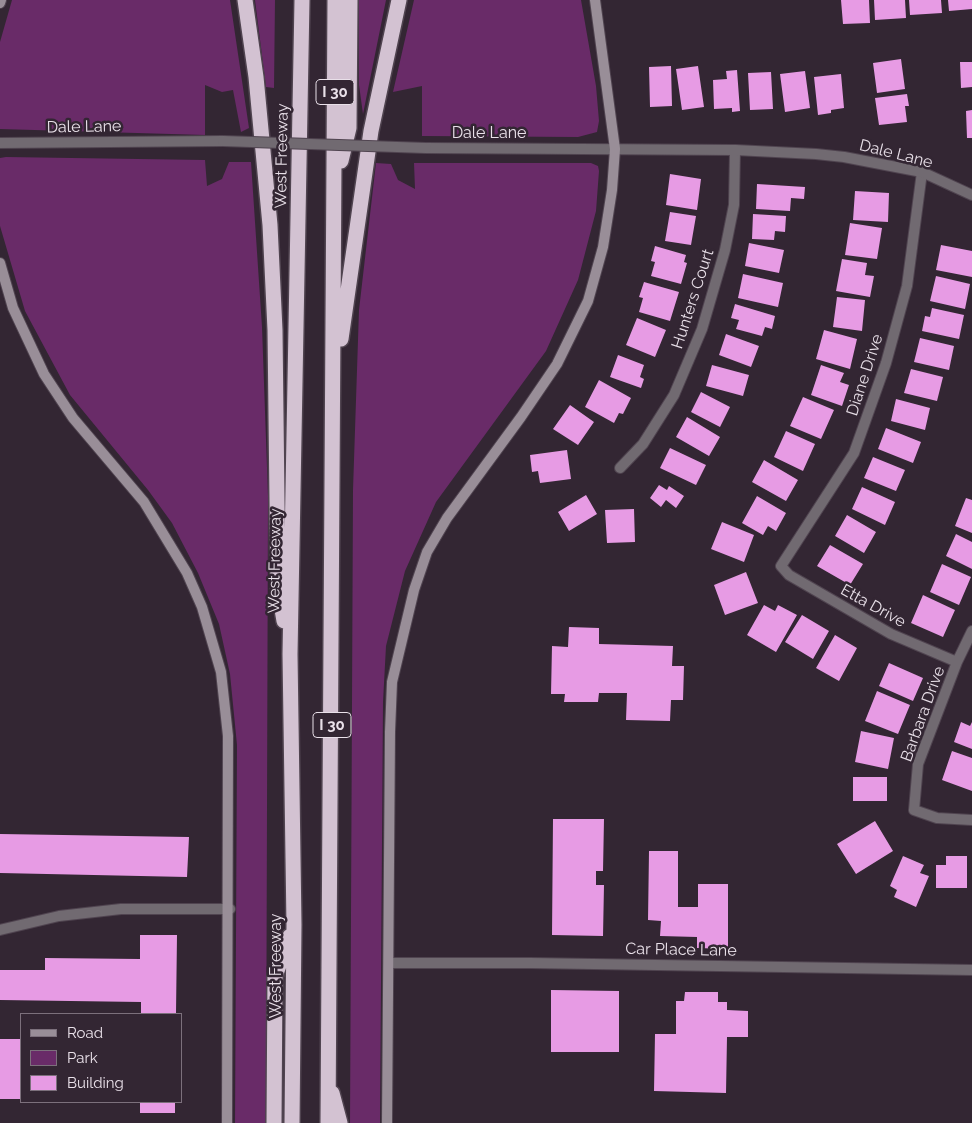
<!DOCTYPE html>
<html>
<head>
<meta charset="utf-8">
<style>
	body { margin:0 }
	#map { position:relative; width:972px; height:1123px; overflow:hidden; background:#332633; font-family:Raleway,sans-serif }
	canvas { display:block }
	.legend { position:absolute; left:20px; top:1013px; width:162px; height:90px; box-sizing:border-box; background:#332633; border:1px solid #7c707c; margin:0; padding:6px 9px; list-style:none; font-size:15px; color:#e9e0e9 }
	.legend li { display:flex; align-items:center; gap:10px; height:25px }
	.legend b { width:25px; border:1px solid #7c707c }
</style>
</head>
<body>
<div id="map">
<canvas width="972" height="1123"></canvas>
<ul class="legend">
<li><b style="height:6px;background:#998e98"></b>Road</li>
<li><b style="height:14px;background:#692b68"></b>Park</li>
<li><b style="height:14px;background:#e79be4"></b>Building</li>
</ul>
</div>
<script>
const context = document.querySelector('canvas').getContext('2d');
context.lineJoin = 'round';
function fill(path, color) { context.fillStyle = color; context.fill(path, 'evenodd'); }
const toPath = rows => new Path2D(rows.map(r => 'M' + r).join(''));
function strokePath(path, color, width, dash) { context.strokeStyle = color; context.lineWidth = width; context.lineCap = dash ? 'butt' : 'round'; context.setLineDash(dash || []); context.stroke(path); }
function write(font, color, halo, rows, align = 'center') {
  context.font = font + ' Raleway,sans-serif'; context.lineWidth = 5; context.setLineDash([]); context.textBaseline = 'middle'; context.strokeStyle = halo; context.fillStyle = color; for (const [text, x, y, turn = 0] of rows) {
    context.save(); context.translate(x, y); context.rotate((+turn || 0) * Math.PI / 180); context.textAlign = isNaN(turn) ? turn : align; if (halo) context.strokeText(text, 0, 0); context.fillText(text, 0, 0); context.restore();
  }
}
fill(toPath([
	[12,0,230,0,249,128,241,132,233,90,222,92,205,85,205,135,0,129,0,42],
	[255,0,275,0,274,88,266,87],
	[359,0,386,0,363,114,359,85],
	[414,0,581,0,596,86,599,121,597,132,578,137,422,136,422,86,393,92],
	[6,157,205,160,207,186,222,179,229,162,251,162,262,327,268,496,266,1123,235,1123,237,745,230,674,219,624,198,573,172,523,148,490,70,395,25,311,0,226,0,158],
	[376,163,391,164,398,180,415,189,414,163,591,163,598,166,599,171,596,211,578,280,546,351,436,502,405,571,386,646,383,702,380,1123,350,1123,353,490,359,310]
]), '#692b68');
fill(toPath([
	[841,0,869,0,870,23,843,24],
	[874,0,905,0,906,18,875,20],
	[909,0,941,0,942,13,910,15],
	[948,0,972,0,972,9,949,11],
	[901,59,905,89,877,93,873,63],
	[960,62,972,62,972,87,961,88],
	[671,66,672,106,650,107,649,67],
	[698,66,704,107,682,110,676,69],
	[737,70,740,111,732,112,732,108,714,109,713,80,727,79,726,71],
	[805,71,810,108,785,112,780,74],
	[771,72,773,109,750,110,748,73],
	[841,74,844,108,831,110,831,113,818,115,814,77],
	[907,94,909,106,905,106,907,122,879,125,875,98],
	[972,110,972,138,967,138,966,111],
	[670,174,701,179,697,210,666,205],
	[757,184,805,187,804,199,791,198,790,211,756,209],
	[855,191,889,193,888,222,853,220],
	[670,212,696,216,691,245,665,241],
	[753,214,786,216,785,232,775,231,774,240,752,239],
	[850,223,882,228,877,259,845,255],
	[749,243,784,250,779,273,745,266],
	[941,245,972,251,972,277,936,270],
	[655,246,686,255,684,262,687,263,681,284,651,276,655,262,651,261],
	[842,259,867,263,865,275,874,276,870,297,836,291],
	[743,274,783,283,778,307,738,298],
	[936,276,970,284,965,309,930,301],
	[644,282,679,292,670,321,639,312,643,298,639,297],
	[837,297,865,300,862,331,833,327],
	[735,304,775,316,772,329,765,327,762,336,736,329,739,320,731,318],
	[932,308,964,315,959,339,922,331,925,316,930,317],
	[637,318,666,330,655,357,626,345],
	[824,330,857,339,850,369,816,359],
	[726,334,759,346,751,367,719,355],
	[920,338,954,346,949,370,914,362],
	[618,355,644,365,640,377,644,379,641,388,610,377],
	[712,365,749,375,743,396,706,386],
	[821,365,844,373,840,382,849,385,842,406,811,395],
	[911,369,943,377,937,401,904,393],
	[599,380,631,398,623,414,619,413,614,423,585,407],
	[701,392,730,407,720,427,691,412],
	[803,397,834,410,821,439,790,426],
	[896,399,930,408,925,430,891,421],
	[570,405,594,422,578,445,553,429],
	[687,417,720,437,709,456,676,437],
	[886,428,921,442,913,463,878,449],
	[786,431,815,444,803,471,774,457],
	[670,448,706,465,696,485,660,468],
	[567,450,571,479,540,483,538,471,532,472,530,455],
	[873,457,905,470,896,491,864,478],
	[764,460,798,480,786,501,752,482],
	[659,485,667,490,669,486,684,496,676,508,666,500,661,507,650,498],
	[862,487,895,502,885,525,852,509],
	[586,495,597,514,569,531,558,512],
	[757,496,786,513,776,531,768,526,763,535,742,523],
	[966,498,972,500,972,533,955,526],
	[634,509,635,542,607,543,605,510],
	[847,515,876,532,864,553,835,536],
	[722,522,754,535,744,562,711,549],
	[956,534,972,542,972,569,946,556],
	[830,545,863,564,850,585,817,566],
	[942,564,971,577,959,605,930,592],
	[746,572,758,603,725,615,714,585],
	[923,595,955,610,943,637,911,623],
	[764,605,775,611,778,605,797,615,776,652,747,635],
	[802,615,829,631,813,659,785,642],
	[569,627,599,628,599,644,673,646,672,666,684,666,683,700,671,700,670,721,626,720,627,693,599,693,598,702,564,702,565,694,551,694,552,646,568,647],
	[835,635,857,648,839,681,816,668],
	[889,663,923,678,913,701,879,686],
	[877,691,910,705,898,734,865,721],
	[961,722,970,726,972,722,972,749,954,742],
	[861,731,894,738,888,769,855,762],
	[952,751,972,758,972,791,942,780],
	[853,777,887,777,887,801,853,801],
	[553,819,604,819,603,871,596,871,596,885,604,885,603,936,552,935],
	[875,821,893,851,856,874,837,844],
	[0,834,189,837,187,877,0,873],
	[649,851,678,851,678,907,698,907,698,884,728,884,728,949,697,948,697,937,660,936,661,921,648,920],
	[903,856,924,865,920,873,929,876,916,907,894,897,897,890,890,886],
	[946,856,967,856,967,888,936,888,936,865,946,865],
	[140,935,177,935,176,1013,141,1013,141,1002,0,1000,0,970,45,970,45,958,140,959],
	[551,990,619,991,619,1052,551,1052],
	[685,992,718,992,718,1002,727,1002,727,1010,748,1011,748,1037,727,1037,726,1093,654,1091,655,1034,676,1034,676,1001,684,1001],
	[0,1039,21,1039,21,1099,0,1099],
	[140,1102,175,1102,175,1113,140,1113]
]), '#e79be4');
const minor = toPath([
	[922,172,907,286,886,363,854,453,781,566,789,575,891,634,957,662],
	[620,468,643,444,674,395,702,329,725,250,734,205,735,150],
	[972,631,957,662,918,764,914,810,937,818,972,820],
	[389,963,530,963,972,970]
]);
const tertiary = toPath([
	[0,143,223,141],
	[426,148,735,150,816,154,844,157,922,172,972,195],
	[0,930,59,916,121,909,230,909]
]);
const secondary = toPath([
	[0,3,1,0],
	[0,263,13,308,44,374,73,418,144,502,187,573,202,607,221,672,228,736,227,1123],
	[387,1123,390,732,392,682,414,590,427,552,447,518,521,417,557,364,588,301,603,247,612,190,615,149,595,0]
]);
const motorway = toPath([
	[245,0,256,77,270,225,275,330,278,586,284,621],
	[341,161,349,128,350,0],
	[341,339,371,131,399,0],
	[332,1093,340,1123],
	[274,1123,275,976,290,936],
	[292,1123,294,925,290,654,302,0],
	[328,1123,335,0]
]);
strokePath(minor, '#504450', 12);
strokePath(tertiary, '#504450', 12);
strokePath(secondary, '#504450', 12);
strokePath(motorway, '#504450', 18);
strokePath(minor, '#716a71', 10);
strokePath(tertiary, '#716a71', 10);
strokePath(secondary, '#998e98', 10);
strokePath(motorway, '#d3c2d2', 15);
const tertiaryBridge = toPath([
	[223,141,426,148]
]);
strokePath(tertiaryBridge, '#504450', 12, []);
strokePath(tertiaryBridge, '#716a71', 10);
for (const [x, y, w] of [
	[335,92,38],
	[332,725,38]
]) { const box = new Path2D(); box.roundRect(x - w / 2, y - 12.5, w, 25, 4); context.fillStyle = '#332633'; context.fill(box); strokePath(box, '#e9e0e9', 1); }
write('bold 15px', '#e9e0e9', null, [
	["I 30",335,92],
	["I 30",332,725]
]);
write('16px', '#e9e0e9', '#332633', [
	["Dale Lane",84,127,-1],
	["Dale Lane",489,133],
	["Dale Lane",896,154,14],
	["West Freeway",282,156,-89],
	["Hunters Court",693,299,-72],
	["Diane Drive",865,375,-72],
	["West Freeway",275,561,-89],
	["Etta Drive",873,606,29],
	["Barbara Drive",923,714,-70],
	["Car Place Lane",681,950,1],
	["West Freeway",276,966,-90]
]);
</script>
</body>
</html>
